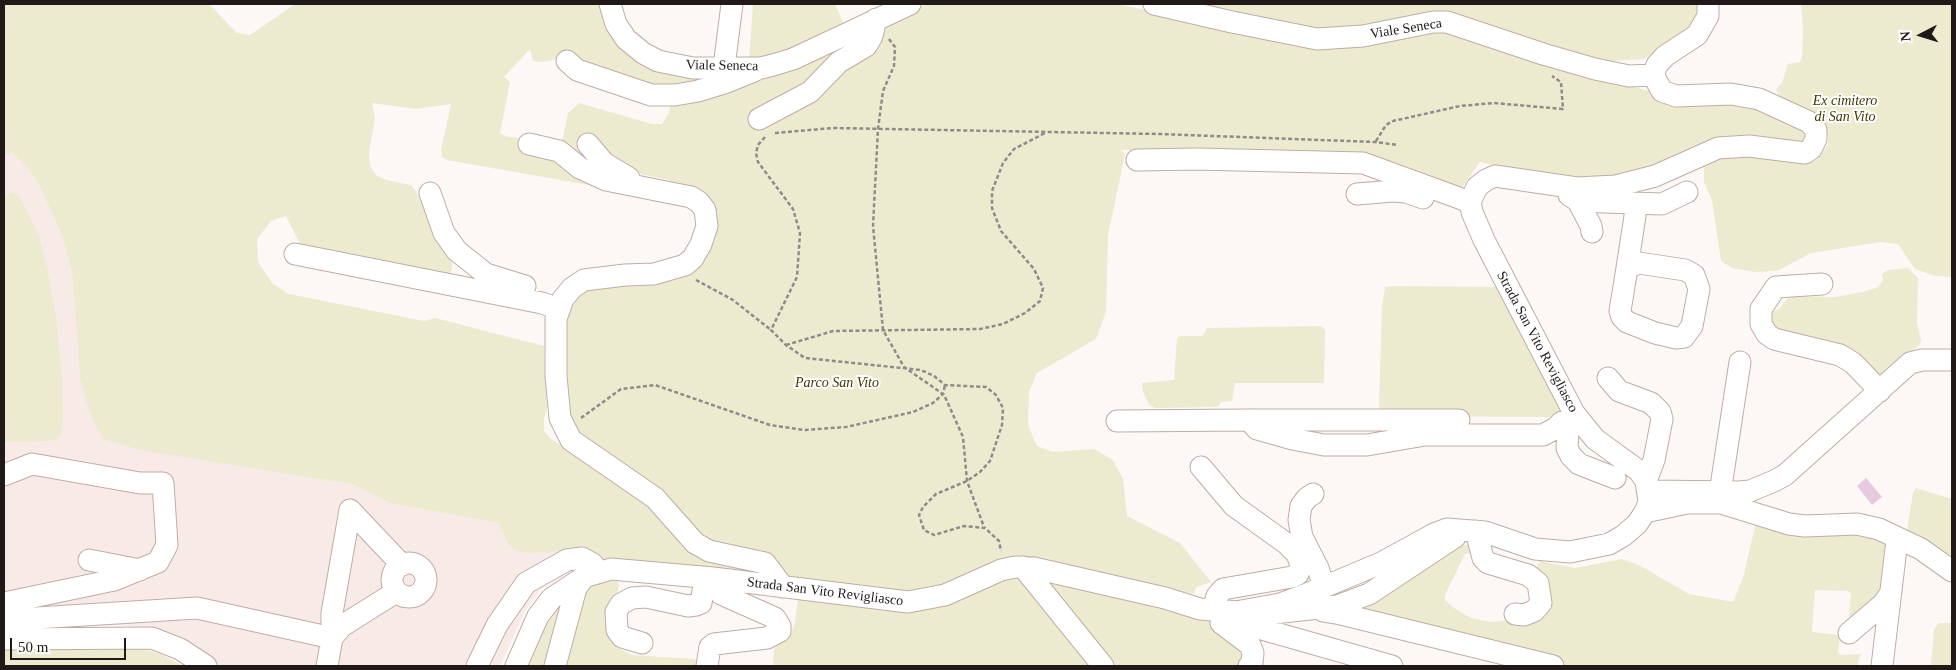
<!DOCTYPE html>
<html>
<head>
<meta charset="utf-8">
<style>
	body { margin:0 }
	#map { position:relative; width:1956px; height:670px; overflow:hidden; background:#fcf8f6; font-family:"Times New Roman",serif }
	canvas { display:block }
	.frame { position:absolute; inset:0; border:5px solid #211917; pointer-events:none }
	.north { position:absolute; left:1896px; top:10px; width:50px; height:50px; -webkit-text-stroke:4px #fff; paint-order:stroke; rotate:265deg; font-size:14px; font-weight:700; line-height:20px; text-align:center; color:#211917 }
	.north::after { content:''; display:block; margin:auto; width:18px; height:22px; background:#211917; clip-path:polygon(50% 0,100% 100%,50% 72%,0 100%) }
	.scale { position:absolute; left:10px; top:638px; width:116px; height:22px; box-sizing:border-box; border:2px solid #211917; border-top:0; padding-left:6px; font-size:15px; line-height:18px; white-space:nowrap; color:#211917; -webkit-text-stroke:4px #fff; paint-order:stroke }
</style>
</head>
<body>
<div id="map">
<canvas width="1956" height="670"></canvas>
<div class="frame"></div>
<div class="north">N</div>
<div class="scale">50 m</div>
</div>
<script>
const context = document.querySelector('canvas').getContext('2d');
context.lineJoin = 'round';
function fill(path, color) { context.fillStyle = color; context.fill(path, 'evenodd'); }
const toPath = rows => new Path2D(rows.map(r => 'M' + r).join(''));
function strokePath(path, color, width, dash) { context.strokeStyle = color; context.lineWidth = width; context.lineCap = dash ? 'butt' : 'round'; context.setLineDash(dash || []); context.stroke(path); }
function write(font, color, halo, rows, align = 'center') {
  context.font = font + ' "Times New Roman",serif'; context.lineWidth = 4; context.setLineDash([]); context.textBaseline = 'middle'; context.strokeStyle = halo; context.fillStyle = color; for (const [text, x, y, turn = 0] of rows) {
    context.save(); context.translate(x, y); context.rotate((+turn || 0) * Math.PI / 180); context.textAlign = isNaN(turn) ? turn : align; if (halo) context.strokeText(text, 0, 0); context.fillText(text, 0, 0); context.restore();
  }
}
fill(toPath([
	[12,153,27,167,40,187,62,236,72,274,80,379,271,470,352,484,389,503,498,523,508,544,532,553,567,551,561,571,540,590,526,609,500,666,219,666,211,659,160,630,120,625,4,627,4,156]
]), '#f8ebe7');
fill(toPath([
	[4,4,209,4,237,33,250,35,295,4,616,4,618,38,733,74,929,4,1117,4,1315,46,1436,30,1451,32,1533,59,1692,103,1738,102,1807,130,1807,138,1801,144,1740,136,1725,137,1711,141,1653,169,1584,181,1500,167,1480,162,1458,193,1359,155,1121,150,1125,155,1108,235,1106,312,1096,339,1037,373,1029,392,1028,425,1037,446,1053,452,1094,449,1113,460,1123,479,1127,516,1180,543,1211,582,1196,587,1194,594,1053,565,913,592,791,579,783,570,704,538,580,436,568,419,564,370,566,316,570,303,589,288,674,280,684,275,717,228,715,204,703,195,675,185,669,180,630,172,594,186,447,160,442,157,441,150,451,104,416,109,372,103,375,119,369,152,370,166,376,175,386,180,411,185,415,190,452,259,452,269,448,275,310,251,300,244,286,216,271,221,257,239,258,262,272,283,289,294,424,321,435,318,544,346,547,408,544,418,544,431,550,438,638,494,688,545,760,567,765,577,601,559,580,551,532,553,517,551,508,544,498,523,389,503,352,484,139,450,103,439,90,414,80,379,72,274,62,236,40,187,27,167,12,153,4,156],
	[530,49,533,61,542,62,557,59,669,101,670,111,662,124,652,124,579,103,568,113,562,141,508,137,500,133,510,82,504,77],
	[753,4,835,4,844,24,788,54,749,60],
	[1187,4,1701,4,1693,27,1644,59,1613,61,1581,56,1523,37,1365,27,1317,31],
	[1801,4,1952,4,1952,277,1935,276,1915,269,1898,244,1881,242,1811,253,1777,271,1755,272,1732,268,1721,261,1712,200,1704,182,1704,161,1718,156,1765,157,1807,164,1817,160,1828,145,1828,136,1812,115,1779,96,1776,89,1782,83,1788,64,1800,62,1802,57,1803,28],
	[11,192,20,197,39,236,48,271,57,323,62,377,63,423,61,434,56,439,48,441,4,442,4,196],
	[1908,268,1918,278,1917,324,1921,340,1920,344,1887,376,1881,379,1776,334,1767,314,1779,309,1789,297,1792,296,1835,297,1863,292,1878,287,1883,280,1882,274,1888,270],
	[1392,286,1501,287,1562,411,1551,417,1399,416,1385,414,1379,407,1382,307,1385,287],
	[1321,326,1325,330,1324,383,1235,383,1232,401,1221,402,1218,407,1156,408,1150,406,1143,392,1142,383,1174,380,1177,338,1181,336,1203,336,1207,328],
	[1916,488,1952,499,1952,561,1906,536,1913,493],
	[1756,522,1841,529,1886,541,1881,592,1852,619,1849,617,1851,594,1848,591,1815,590,1812,632,1838,635,1840,638,1838,652,1841,655,1861,654,1857,666,1548,666,1363,610,1392,592,1442,549,1470,544,1474,552,1465,554,1445,595,1445,600,1454,608,1471,618,1491,622,1538,617,1535,569,1540,561,1575,568,1622,559,1639,565,1689,594,1733,602,1743,578],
	[614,576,619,585,610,631,620,649,632,655,693,659,698,661,698,666,561,666,578,602,589,584],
	[1026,577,1037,578,1211,619,1241,646,1243,662,1238,666,773,666,774,650,779,642,789,636,795,624,798,598,883,610,908,611,1010,578],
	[555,604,564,606,549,666,528,666],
	[1939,623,1952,623,1952,666,1931,666,1934,629],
	[137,647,160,654,183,666,4,666,4,650]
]), '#ecebcf');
fill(toPath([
	[1866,478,1882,497,1872,505,1857,486]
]), '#e7cae0');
const minor = toPath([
	[610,4,616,24,626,39,643,53,658,61,693,68,761,68,773,65,793,59,910,4],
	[1154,4,1232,22,1317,39,1363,36,1433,22,1447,22,1543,54,1595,69,1629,76,1653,75],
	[567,61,577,70,651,95,675,95,698,91,724,83,754,71],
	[724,67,732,4],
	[759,119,810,92,839,62,866,46,872,36,876,19],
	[529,144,559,151,580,168,606,180,691,197,699,202,705,210,707,226,701,244,693,258,685,265,654,274,625,275,584,280,572,288,563,299,556,319,556,376,560,418,571,440,655,498,695,543,709,551,765,563,783,587],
	[588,144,604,163,629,178],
	[1137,160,1197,159,1363,163,1470,202],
	[430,193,444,233,457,251,486,274,525,286],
	[1357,194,1393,191,1406,192,1423,198],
	[1569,195,1578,201,1632,203,1635,212,1635,216,1627,268,1620,311,1622,317,1627,322,1655,333,1676,338,1684,337,1692,326,1699,289,1694,275,1685,270,1639,263,1627,268],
	[1578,201,1591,226,1592,232],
	[1632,203,1662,204,1687,192],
	[295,254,542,303,559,309],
	[1822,284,1776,287,1761,309,1761,324,1767,334,1774,339,1840,355,1853,363,1880,391],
	[1608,378,1619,391,1651,403,1660,412,1662,419,1654,460,1646,481],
	[1250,420,1459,420],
	[1117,421,1249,420,1257,429,1292,439,1324,445,1367,445,1425,435,1543,435,1556,428,1562,422,1568,432,1567,448,1571,456,1579,464,1615,478],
	[1201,467,1234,506,1287,544,1297,554,1301,565,1298,574,1292,577,1223,589,1217,596,1213,610],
	[4,475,32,464,140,483,163,483,167,545,158,562,114,580,4,603],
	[1649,491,1740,492,1750,491,1774,481,1785,475,1910,363,1922,360,1952,360],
	[1720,493,1740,362],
	[1313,494,1307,498,1301,506,1299,520,1302,537,1318,568,1324,587],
	[350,510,402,565],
	[1645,512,1687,503,1721,503,1789,524,1805,526,1857,524,1879,529,1921,549,1952,571],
	[1476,531,1483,558,1488,563,1528,575,1538,583,1541,603,1534,611,1524,615,1515,614],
	[89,560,140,570],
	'392 580a17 17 0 1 1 34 0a17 17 0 1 1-34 0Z',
	[1023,567,1103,666],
	[1241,611,1280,604,1307,594,1381,563,1434,534,1447,529,1485,532,1535,549,1570,552,1609,544,1623,536,1637,524,1645,512,1649,502,1646,481,1639,471,1595,439,1574,413,1484,240,1472,212,1470,202,1477,187,1486,180,1495,176,1577,188,1616,186,1655,176,1718,148,1749,146,1805,153,1811,149,1816,139,1816,130,1809,122,1759,99,1731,94,1676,96,1662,91,1653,75,1657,65,1665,56,1697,35,1708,16,1708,4],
	[1323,611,1341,614,1553,666],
	[4,620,197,608,332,638,332,613,350,510],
	[1230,620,1392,666],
	[1221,623,1250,645,1253,653,1252,663,1249,666],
	[1849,633,1883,604,1890,594],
	[4,639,152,638,180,649,206,666],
	[642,643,622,637,617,630,616,612,621,604,632,598,646,597,688,606,696,605,701,603,703,591,713,578,721,594,775,618,780,626,780,631,767,638,714,644,710,647,707,666],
	[327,666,332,638,342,626,396,592],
	[477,666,497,625,526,583,567,560,582,558,593,564,597,572],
	[516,666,538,616,552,598,584,577,611,569,713,578,908,602,945,595,1001,570,1015,567,1034,568,1165,598,1200,609,1265,614,1337,606,1369,594,1455,537],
	[555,666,576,588,584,577],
	[1882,666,1897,540]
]);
strokePath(minor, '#c1aca5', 23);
strokePath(toPath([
	[889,39,895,47,894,66,883,91,878,129,873,226,883,330,904,367,943,394,946,399,963,437,967,481,984,527],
	[775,133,833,128,1159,134,1375,142,1398,145],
	[765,137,758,145,756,153,758,162,793,209,800,233,797,277,771,330,786,345,805,358,921,370,934,376,945,385,986,387,996,395,1003,408,1002,425,990,461,980,472,967,481,936,494,923,507,919,515,924,530,934,535,964,526,985,528,999,541,1001,551],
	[1376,141,1386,125,1393,121,1460,106,1494,103,1563,109,1561,82,1552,76],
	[696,280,733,300,771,330],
	[786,345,833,331,980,329,1003,324,1025,313,1040,301,1043,288,1034,269,1001,231,992,208,992,191,1003,163,1014,149,1045,133],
	[581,418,621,389,655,385,770,425,804,430,846,427,913,412,933,403,943,394,945,385]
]), '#908a88', 2.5, [4, 2.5]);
strokePath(minor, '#fff', 21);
write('14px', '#211917', '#fff', [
	["Viale Seneca",1406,29,-9],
	["Viale Seneca",722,66,1],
	["Strada San Vito Revigliasco",1537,342,62],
	["Strada San Vito Revigliasco",825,592,7]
]);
write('italic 14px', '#3e3900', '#fff', [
	["Ex cimitero",1845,101],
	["di San Vito",1845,117],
	["Parco San Vito",837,383]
]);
</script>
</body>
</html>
